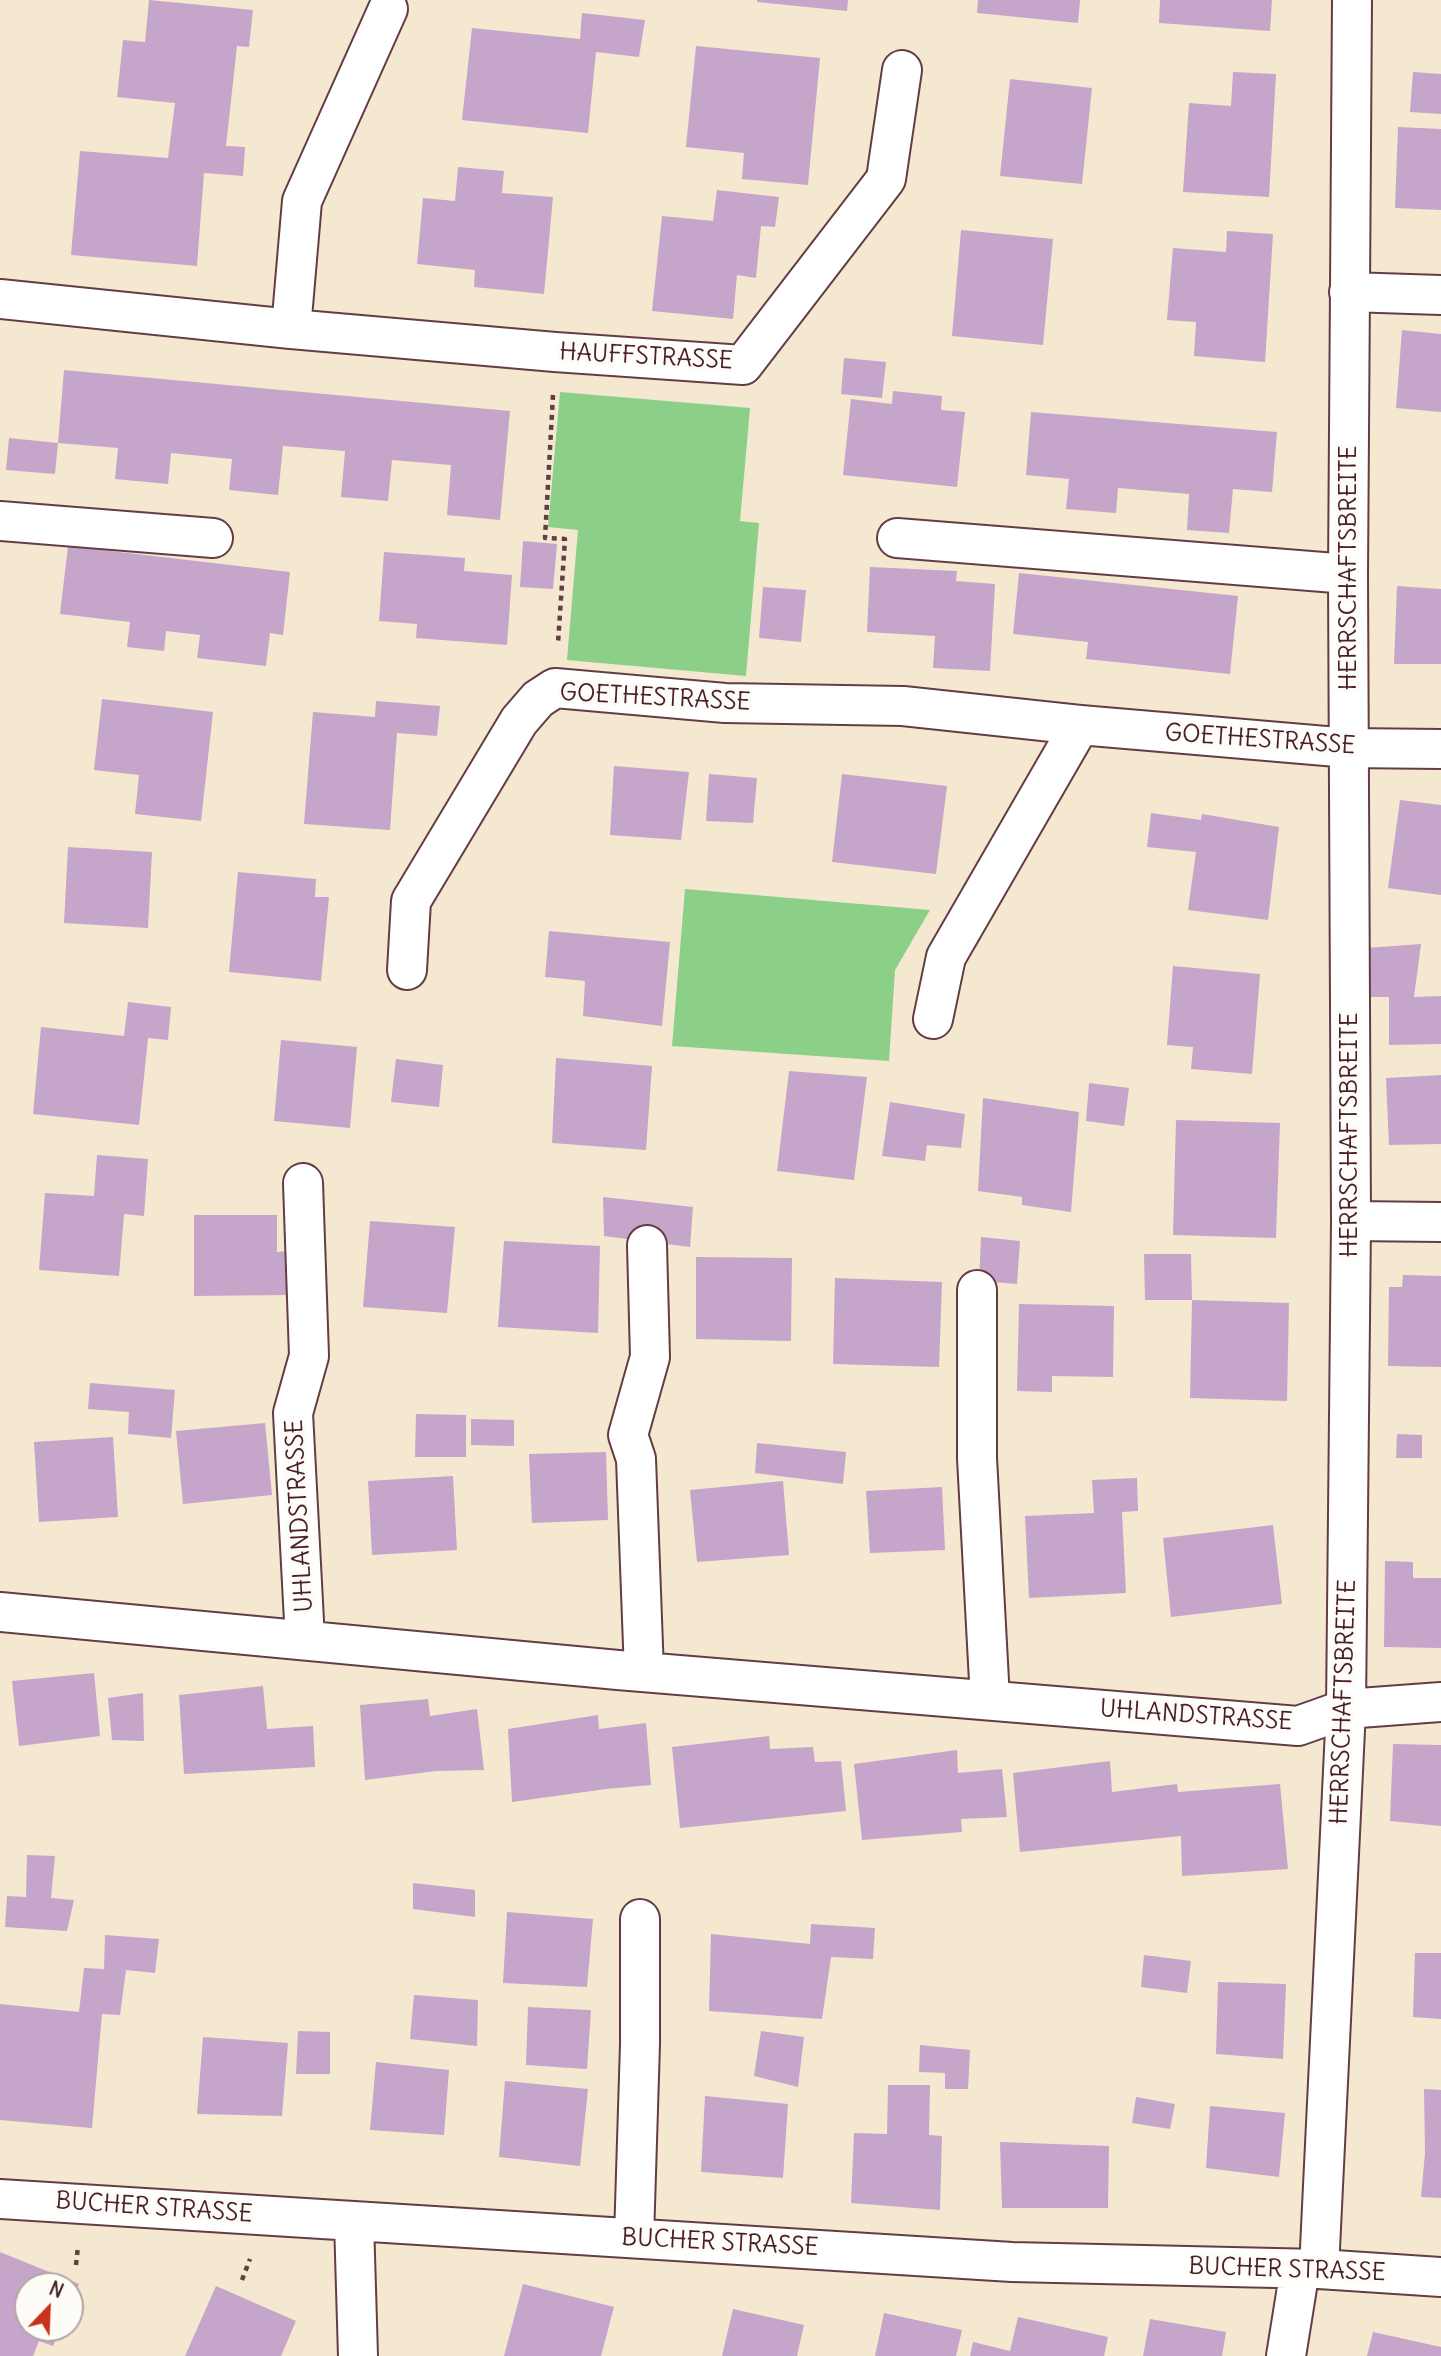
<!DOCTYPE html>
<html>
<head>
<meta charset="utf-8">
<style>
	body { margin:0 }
	#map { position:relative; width:1441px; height:2356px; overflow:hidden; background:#f4e8d1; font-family:Delius,sans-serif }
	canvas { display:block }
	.north { position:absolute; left:14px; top:2272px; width:70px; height:70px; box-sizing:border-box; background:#fdfcf7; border:2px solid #b5a4a5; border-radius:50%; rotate:23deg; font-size:19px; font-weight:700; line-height:28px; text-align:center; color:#4a1f2b }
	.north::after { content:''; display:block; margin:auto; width:24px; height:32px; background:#c8321e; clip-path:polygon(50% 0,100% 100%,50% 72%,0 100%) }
</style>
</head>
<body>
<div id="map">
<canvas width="1441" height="2356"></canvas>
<div class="north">N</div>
</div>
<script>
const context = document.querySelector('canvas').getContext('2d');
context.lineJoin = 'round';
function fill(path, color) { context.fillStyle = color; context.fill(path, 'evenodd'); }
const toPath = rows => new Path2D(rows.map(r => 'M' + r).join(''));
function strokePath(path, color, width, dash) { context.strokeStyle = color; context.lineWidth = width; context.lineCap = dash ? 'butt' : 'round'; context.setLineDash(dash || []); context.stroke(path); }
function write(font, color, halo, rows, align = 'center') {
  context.font = font + ' Delius,sans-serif'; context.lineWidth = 7; context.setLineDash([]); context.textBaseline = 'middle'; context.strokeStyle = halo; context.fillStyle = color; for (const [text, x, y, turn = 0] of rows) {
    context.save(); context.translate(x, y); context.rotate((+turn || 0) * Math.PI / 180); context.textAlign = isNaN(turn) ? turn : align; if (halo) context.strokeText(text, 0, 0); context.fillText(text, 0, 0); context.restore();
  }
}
fill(toPath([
	[560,392,750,408,740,521,759,523,746,676,567,660,578,530,548,527],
	[685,889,930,910,895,970,889,1061,672,1046]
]), '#8bcf88');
fill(toPath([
	[149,0,253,10,249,47,237,46,226,146,245,147,243,176,204,173,197,266,71,255,80,151,168,158,175,103,117,97,123,40,145,42],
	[757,0,848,0,847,11,757,2],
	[978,0,1080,0,1078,23,977,13],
	[1160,0,1272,0,1270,31,1159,23],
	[582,13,645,20,639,57,596,52,588,133,462,120,472,28,580,39],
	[696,46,820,58,808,185,742,179,744,153,686,147],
	[1233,72,1276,74,1269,197,1183,192,1189,103,1231,106],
	[1413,72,1441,74,1441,114,1410,112],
	[1010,79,1092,88,1082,184,1000,176],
	[1398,127,1441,129,1441,210,1395,208],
	[458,167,504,171,502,193,553,197,544,294,474,287,475,270,417,264,423,198,455,201],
	[717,190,779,197,775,227,761,226,756,278,737,275,733,319,652,311,662,216,713,221],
	[961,230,1053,239,1043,345,952,336],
	[1227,231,1273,234,1265,362,1194,356,1196,322,1167,320,1173,248,1226,252],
	[1402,330,1441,334,1441,412,1396,408],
	[844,358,886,362,882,398,841,394],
	[64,370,510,411,500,520,447,515,451,465,392,460,388,501,341,497,345,451,283,446,278,495,229,490,232,459,171,453,168,484,115,479,118,448,58,443],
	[893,391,942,396,941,410,965,412,957,487,843,475,851,399,892,404],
	[1031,412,1277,432,1272,492,1233,489,1229,533,1187,530,1189,494,1118,488,1116,513,1066,509,1069,479,1026,475],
	[9,438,58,443,55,474,6,470],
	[523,541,557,544,553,589,520,587],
	[68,546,290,572,283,635,270,633,266,666,197,658,200,635,166,631,164,651,127,647,130,622,60,614],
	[384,552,465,558,464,571,512,575,507,645,416,638,417,624,379,621],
	[870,567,957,571,956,581,995,584,990,671,933,668,935,636,867,632],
	[1019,573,1238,596,1230,674,1086,659,1088,642,1013,634],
	[1397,586,1441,589,1441,664,1394,664],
	[763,587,806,590,801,642,759,638],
	[102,699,213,712,201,821,135,814,139,775,94,770],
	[376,701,440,706,437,736,397,733,390,830,304,824,313,712,375,717],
	[614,766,689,772,681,840,610,835],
	[709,774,757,778,753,823,706,821],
	[842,774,947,786,936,874,832,862],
	[1400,800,1441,805,1441,895,1388,888],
	[1151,813,1201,820,1202,814,1279,827,1268,920,1188,910,1196,852,1147,847],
	[68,847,152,852,148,928,64,923],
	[238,872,316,879,315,897,329,897,321,981,229,972],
	[549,931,670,942,662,1026,583,1016,585,981,545,977],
	[1421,944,1414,997,1441,996,1441,1044,1389,1045,1389,997,1364,997,1366,948],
	[1173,966,1260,974,1252,1074,1191,1069,1193,1047,1167,1045],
	[128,1002,171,1007,168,1040,148,1038,139,1125,33,1114,41,1027,124,1036],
	[281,1040,357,1047,350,1128,274,1121],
	[556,1058,652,1066,646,1150,552,1143],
	[396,1059,443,1065,439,1107,391,1102],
	[789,1071,867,1077,854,1180,777,1171],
	[1441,1075,1441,1144,1389,1145,1386,1078],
	[1089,1083,1129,1088,1124,1126,1086,1121],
	[983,1098,1079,1112,1071,1212,1022,1205,1022,1197,978,1191],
	[890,1102,965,1114,961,1148,927,1145,925,1161,882,1156],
	[1176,1120,1280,1123,1276,1238,1173,1235],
	[97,1155,148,1159,144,1216,124,1214,119,1276,39,1270,45,1193,94,1196],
	[603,1197,693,1207,690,1247,604,1236],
	[194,1215,277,1215,277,1252,286,1251,287,1295,194,1296],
	[370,1221,455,1227,447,1313,363,1307],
	[981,1237,1020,1241,1017,1284,979,1281],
	[504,1241,600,1246,598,1333,498,1327],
	[1144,1254,1191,1254,1192,1300,1145,1300],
	[696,1257,792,1258,791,1341,696,1339],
	[1403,1275,1441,1276,1441,1367,1388,1366,1389,1287,1402,1287],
	[835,1278,942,1282,939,1367,833,1364],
	[1192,1300,1289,1303,1287,1401,1190,1398],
	[1019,1304,1114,1306,1113,1377,1052,1376,1052,1392,1017,1391],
	[90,1383,175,1390,171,1438,128,1434,129,1412,88,1409],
	[416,1414,466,1415,466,1457,415,1457],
	[471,1419,514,1420,514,1446,471,1445],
	[265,1423,272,1495,183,1504,176,1431],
	[1397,1434,1422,1435,1422,1458,1396,1458],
	[113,1437,118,1517,39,1522,34,1442],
	[757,1443,846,1452,843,1484,755,1473],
	[606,1452,608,1520,532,1523,529,1454],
	[453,1476,457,1550,372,1555,368,1481],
	[1137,1478,1138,1511,1122,1512,1126,1593,1029,1598,1025,1516,1094,1513,1092,1480],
	[783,1481,789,1555,697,1562,690,1490],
	[942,1487,945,1550,870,1553,866,1491],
	[1273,1525,1282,1604,1171,1617,1163,1538],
	[1385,1561,1413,1562,1413,1578,1441,1578,1441,1648,1384,1647],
	[94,1673,100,1736,19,1746,12,1681],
	[263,1686,267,1729,313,1726,315,1767,184,1774,179,1695],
	[143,1693,144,1741,112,1740,108,1698],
	[428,1699,430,1716,477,1709,484,1770,436,1771,365,1780,360,1705],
	[598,1715,599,1729,646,1723,651,1785,606,1789,512,1802,508,1729],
	[769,1736,770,1749,813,1747,815,1762,841,1761,846,1811,680,1828,672,1747],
	[1393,1744,1441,1745,1441,1826,1390,1821],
	[957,1750,958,1773,1002,1769,1007,1817,961,1819,962,1832,862,1840,854,1764],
	[1110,1761,1112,1792,1177,1784,1178,1792,1280,1784,1288,1869,1182,1876,1181,1836,1020,1852,1013,1773],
	[27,1855,55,1856,51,1898,74,1900,67,1931,5,1927,7,1896,26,1897],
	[413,1883,475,1890,475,1917,413,1909],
	[507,1912,593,1919,587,1987,503,1983],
	[811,1924,875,1928,873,1959,831,1957,822,2019,709,2011,711,1934,810,1944],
	[105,1935,159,1939,155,1973,126,1970,120,2015,102,2014,92,2128,0,2120,0,2004,79,2012,84,1968,104,1969],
	[1415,1953,1441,1953,1441,2019,1413,2017],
	[1144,1955,1191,1961,1187,1993,1141,1987],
	[1218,1982,1286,1984,1283,2059,1216,2054],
	[414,1995,478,2000,477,2046,410,2039],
	[528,2007,591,2010,587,2069,526,2065],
	[298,2031,330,2032,330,2074,296,2074],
	[761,2031,804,2037,798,2087,754,2076],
	[203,2037,288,2043,282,2116,197,2114],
	[920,2045,970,2050,968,2089,945,2089,945,2073,919,2072],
	[376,2062,449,2070,444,2135,370,2130],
	[505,2081,588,2089,580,2166,499,2157],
	[888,2085,930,2085,929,2135,942,2136,940,2210,851,2203,854,2133,887,2134],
	[1424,2089,1441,2090,1441,2198,1421,2197,1425,2153],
	[705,2096,788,2104,783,2178,701,2172],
	[1136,2097,1175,2104,1170,2129,1132,2123],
	[1210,2106,1285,2113,1279,2177,1206,2168],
	[1000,2142,1109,2146,1108,2208,1002,2208],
	[0,2252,79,2284,70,2306,70,2286,28,2286,28,2328,61,2328,53,2346,39,2341,33,2356,0,2356],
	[523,2284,614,2307,601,2356,504,2356],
	[216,2286,296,2321,281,2356,185,2356],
	[733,2309,804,2325,797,2356,722,2356],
	[884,2313,962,2330,956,2356,875,2356],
	[1018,2317,1108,2337,1104,2356,970,2356,973,2342,1010,2351],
	[1150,2319,1226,2332,1222,2356,1143,2356],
	[1373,2332,1441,2347,1441,2356,1367,2356]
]), '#c6a5ca');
const minor = toPath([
	[1349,292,1441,295],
	[0,299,291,329,302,201,388,9],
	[291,329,555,352,743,365,886,179,902,70],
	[0,521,213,538],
	[897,538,1348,574],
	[407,970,411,901,519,721,538,699,555,688,725,703,903,706,1080,725,1349,748,1441,749],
	[933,1019,946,957,1080,725],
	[303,1183,309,1356,293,1413,305,1640],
	[1351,1221,1441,1222],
	[977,1290,977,1458,990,1700],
	[0,1612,618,1670,1298,1726,1346,1709,1441,1702],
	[644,1672,636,1459,628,1435,650,1357,647,1245],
	[0,2199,1012,2262,1319,2269,1441,2277],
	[354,2221,358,2356],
	[634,2238,640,2044,640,1919],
	[1319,2269,1346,1709,1351,1221,1348,574,1352,0],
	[1286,2356,1300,2269]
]);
strokePath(minor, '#643d44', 42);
strokePath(toPath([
	[553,395,545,538,565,539,558,643],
	[76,2265,78,2246],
	[242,2280,250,2259]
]), '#643d44', 4.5, [5, 5]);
strokePath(minor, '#fff', 38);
write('24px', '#4a1f2b', '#fdfcf7', [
	["HAUFFSTRASSE",646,357,3],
	["HERRSCHAFTSBREITE",1349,568,-90],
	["GOETHESTRASSE",655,698,3],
	["GOETHESTRASSE",1260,740,4],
	["HERRSCHAFTSBREITE",1350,1135,-90],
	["UHLANDSTRASSE",300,1516,-93],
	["HERRSCHAFTSBREITE",1344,1702,-88],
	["UHLANDSTRASSE",1196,1716,4],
	["BUCHER STRASSE",154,2208,4],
	["BUCHER STRASSE",720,2243,3],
	["BUCHER STRASSE",1287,2270,2]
]);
</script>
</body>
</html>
